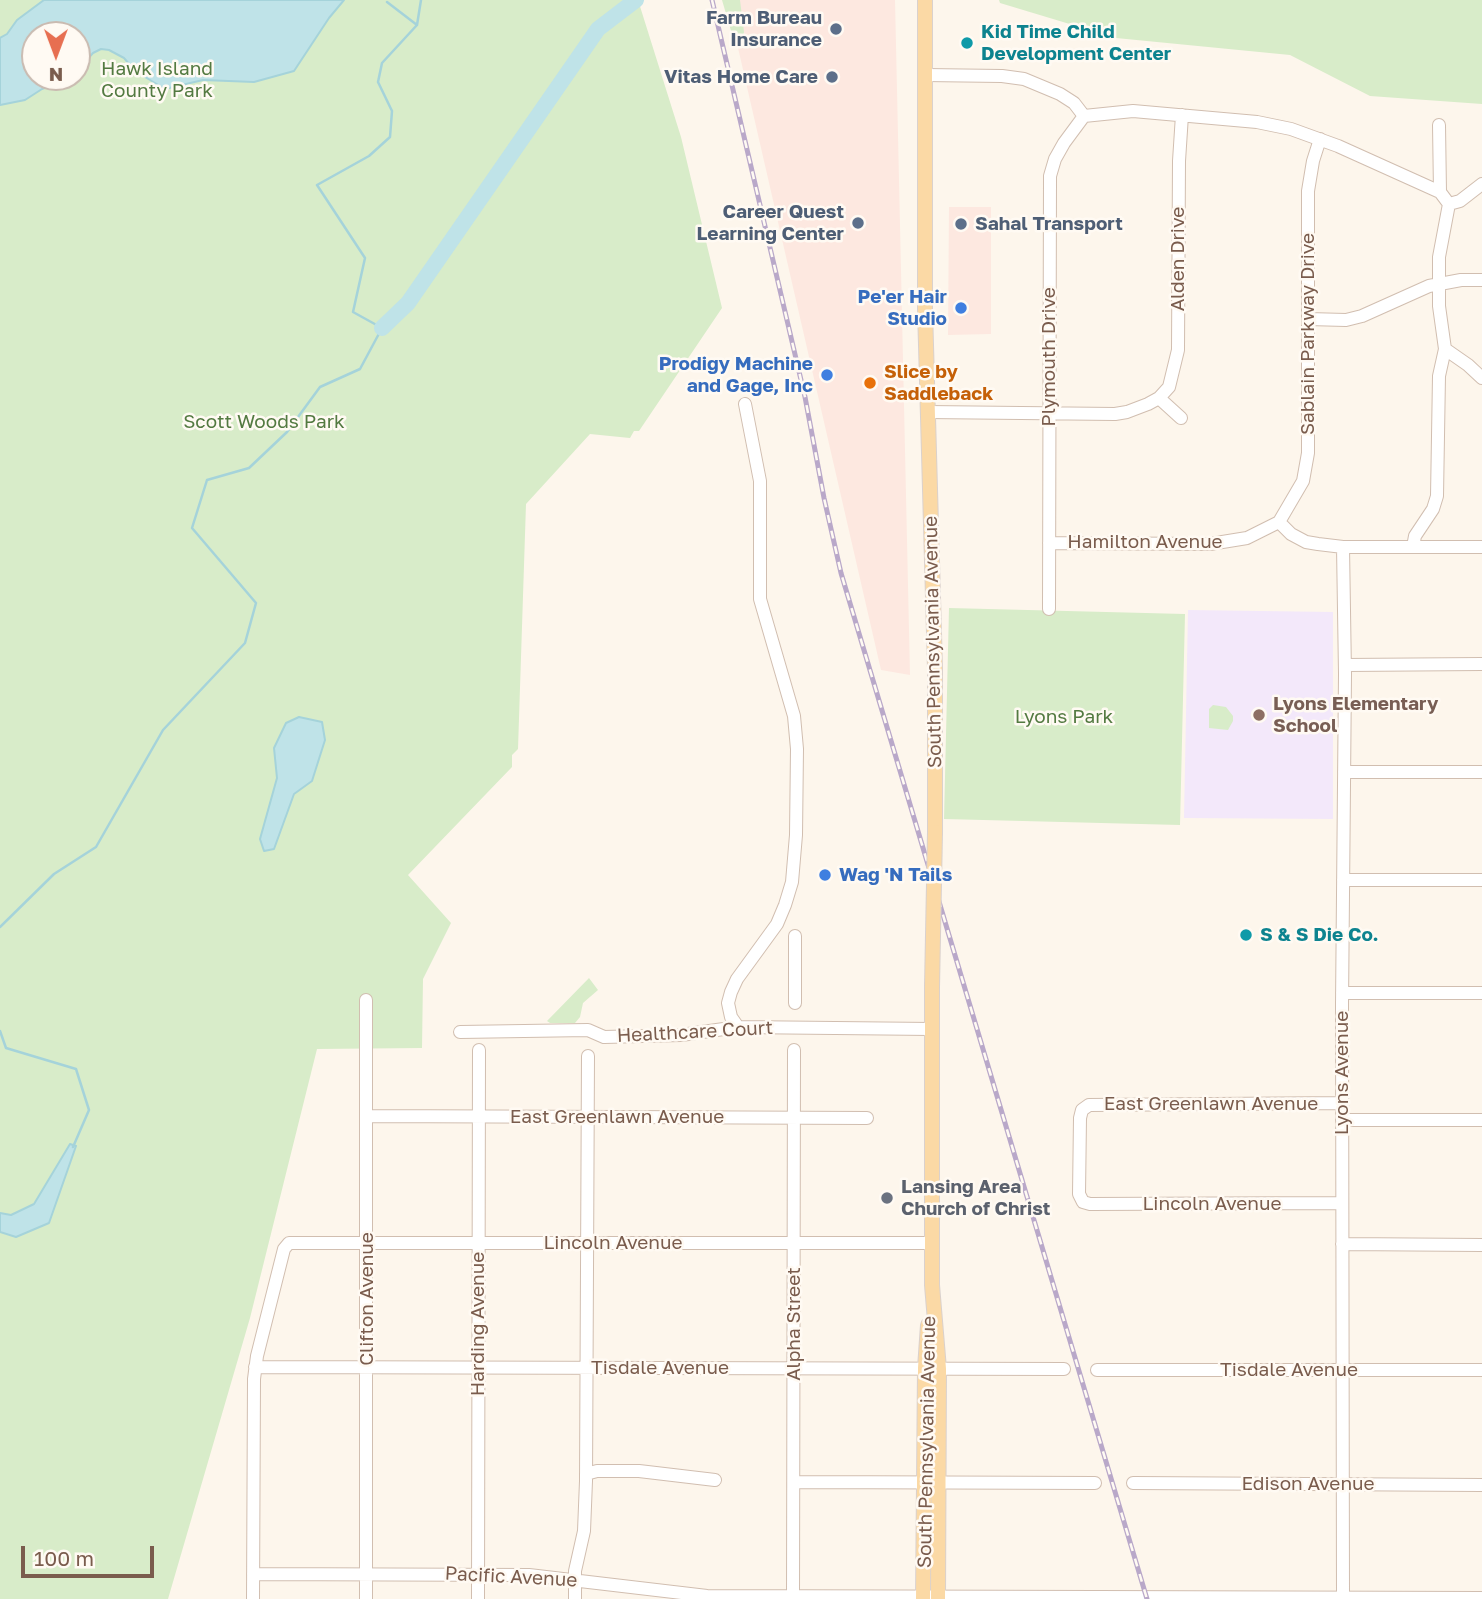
<!DOCTYPE html>
<html>
<head>
<meta charset="utf-8">
<style>
	body { margin:0 }
	#map { position:relative; width:1482px; height:1599px; overflow:hidden; background:#fdf6ec; font-family:"Golos Text",sans-serif }
	canvas { display:block }
	.north { position:absolute; left:21px; top:21px; width:70px; height:70px; box-sizing:border-box; background:#fffaf3; border:2px solid #cabbb1; border-radius:50%; rotate:180deg; font-size:19px; font-weight:700; line-height:28px; text-align:center; color:#7a5c4d }
	.north::after { content:''; display:block; margin:auto; width:24px; height:32px; background:#e76f51; clip-path:polygon(50% 0,100% 100%,50% 72%,0 100%) }
	.scale { position:absolute; left:21px; top:1546px; width:133px; height:32px; box-sizing:border-box; border:4px solid #7a5c4d; border-top:0; padding-left:9px; font-size:21px; line-height:24px; white-space:nowrap; color:#7a5c4d; -webkit-text-stroke:5px #fffaf3; paint-order:stroke }
</style>
</head>
<body>
<div id="map">
<canvas width="1482" height="1599"></canvas>
<div class="north">N</div>
<div class="scale">100 m</div>
</div>
<script>
const context = document.querySelector('canvas').getContext('2d');
context.lineJoin = 'round';
function fill(path, color) { context.fillStyle = color; context.fill(path, 'evenodd'); }
const toPath = rows => new Path2D(rows.map(r => 'M' + r).join(''));
function strokePath(path, color, width, dash) { context.strokeStyle = color; context.lineWidth = width; context.lineCap = dash ? 'butt' : 'round'; context.setLineDash(dash || []); context.stroke(path); }
function write(font, color, halo, rows, align = 'center') {
  context.font = font + ' "Golos Text",sans-serif'; context.lineWidth = 5; context.setLineDash([]); context.textBaseline = 'middle'; context.strokeStyle = halo; context.fillStyle = color; for (const [text, x, y, turn = 0] of rows) {
    context.save(); context.translate(x, y); context.rotate((+turn || 0) * Math.PI / 180); context.textAlign = isNaN(turn) ? turn : align; if (halo) context.strokeText(text, 0, 0); context.fillText(text, 0, 0); context.restore();
  }
}
fill(toPath([
	[727,0,895,0,910,675,881,670],
	[949,207,991,207,991,334,948,335]
]), '#fde8e0');
fill(toPath([
	[1188,610,1333,612,1333,819,1184,818]
]), '#f3e8fa');
fill(toPath([
	[0,0,638,0,681,137,722,308,639,431,634,431,630,438,590,434,526,504,518,749,512,755,512,767,408,875,451,923,423,979,422,1048,317,1049,250,1318,168,1599,0,1599],
	[35,35,77,35,77,77,35,77],
	[722,0,740,0,744,32,742,48,736,48],
	[999,0,1482,0,1482,104,1370,96,1290,55,1116,38,1000,3],
	[949,608,1185,614,1180,825,944,819],
	[1213,705,1226,707,1233,716,1233,721,1228,730,1209,728,1209,709],
	[589,978,598,990,583,1003,580,1017,575,1023,550,1023,547,1021]
]), '#d8ecc9');
const water = toPath([
	[44,0,344,0,329,18,294,71,254,82,203,80,165,89,135,71,124,58,109,50,101,49,93,53,77,71,77,35,35,35,35,77,72,77,42,89,25,100,0,105,0,38,7,34,17,20,44,0],
	[299,717,322,722,325,740,312,781,294,794,274,849,264,851,260,839,277,778,274,748,286,723,299,717],
	[70,1144,76,1146,49,1223,16,1237,0,1232,0,1213,11,1215,34,1204,70,1144]
]);
fill(water, '#bfe3e8');
strokePath(water, '#a5d3da', 2);
strokePath(toPath([
	[387,2,417,25],
	[0,927,54,874,96,847,163,730,245,643,256,603,192,528,207,480,249,468,287,432,320,387,360,369,382,328,353,312,365,258,317,185,369,156,390,137,392,111,378,82,382,63,417,25,421,0],
	[0,1031,6,1048,76,1069,89,1110,73,1147]
]), '#a5d3da', 2.5);
strokePath(toPath([
	[382,328,408,303,598,29,636,0]
]), '#bfe3e8', 16);
const minor = toPath([
	[925,75,1002,76,1024,79,1060,94,1074,103,1084,116,1133,111,1257,122,1291,129,1338,146,1440,192,1449,204],
	[1439,125,1440,192],
	[1449,204,1460,201,1482,184],
	[1308,319,1346,320,1362,316,1429,286,1461,280,1482,280],
	[1445,349,1468,365,1482,378],
	[1159,398,1181,418],
	[927,412,1115,414,1127,412,1148,404,1159,398,1169,387,1178,350,1179,161,1182,115],
	[1279,522,1291,534,1306,542,1318,544,1343,547,1482,547],
	[1049,543,1210,544,1247,538,1279,522,1303,481,1308,453,1308,191,1313,161,1320,139],
	[1413,547,1415,536,1433,509,1437,496,1439,376,1445,349,1439,306,1439,257,1449,204],
	[1049,609,1050,176,1055,159,1064,143,1084,116],
	[1345,665,1482,664],
	[1344,772,1482,772],
	[1343,880,1482,880],
	[1342,993,1482,993],
	[795,1003,795,936],
	[738,1027,731,1017,728,1003,731,992,737,979,777,924,785,905,792,882,796,835,797,749,794,716,760,599,760,481,745,404],
	[460,1032,588,1030,604,1037,681,1035,738,1027,932,1029],
	[367,1116,867,1118],
	[1342,1120,1482,1120],
	[1342,1203,1090,1204,1083,1202,1079,1194,1080,1118,1082,1110,1089,1105,1342,1103],
	[1342,1244,1482,1245],
	[255,1367,1064,1369],
	[1097,1370,1482,1370],
	[586,1474,597,1471,639,1471,715,1480],
	[794,1482,1095,1483],
	[1133,1483,1482,1485],
	[253,1574,529,1575,707,1596,1482,1598],
	[253,1599,254,1379,257,1356,284,1249,289,1243,931,1243],
	[366,1599,366,1000],
	[478,1599,479,1050],
	[575,1599,575,1571,584,1531,586,1481,588,1056],
	[793,1599,794,1050],
	[1343,1599,1342,1004,1345,674,1343,547]
]);
const major = toPath([
	[925,0,925,309,935,669,935,832],
	[932,987,932,1285,939,1369,938,1599],
	[923,1599,925,1368,928,1325]
]);
strokePath(minor, '#d1beb0', 14);
strokePath(major, '#dad1cd', 16);
strokePath(minor, '#fff', 12);
strokePath(major, '#fbd9a5', 14);
const rail = toPath([
	[712,0,805,397,824,498,841,573,1147,1599]
]);
strokePath(rail, '#b9a8c9', 5);
strokePath(rail, '#fffaf3', 2.5, [8]);
const majorBridge = toPath([
	[932,987,935,832]
]);
strokePath(majorBridge, '#dad1cd', 16, []);
strokePath(majorBridge, '#fbd9a5', 14);
for (const [x, y, r, color] of [
	[836,29,7,"#5c6f8a"],
	[967,43,7,"#0f9aa8"],
	[832,77,7,"#5c6f8a"],
	[858,223,7,"#5c6f8a"],
	[961,224,7,"#5c6f8a"],
	[961,308,7,"#3f7fe0"],
	[827,375,7,"#3f7fe0"],
	[870,383,7,"#e8710a"],
	[1259,715,7,"#8d6e63"],
	[825,875,7,"#3f7fe0"],
	[1246,935,7,"#0f9aa8"],
	[887,1198,7,"#6b7280"]
]) { const dot = new Path2D(); dot.arc(x, y, r, 0, 2 * Math.PI); context.fillStyle = color; context.fill(dot); strokePath(dot, '#fffaf3', 2.5); }
write('bold 19px', '#4e5e75', '#fffaf3', [
	["Farm Bureau",822,18],
	["Insurance",822,40],
	["Vitas Home Care",818,77],
	["Career Quest",844,212],
	["Learning Center",844,234],
	["Sahal Transport",975,224,"left"]
], 'right');
write('bold 19px', '#0d838f', '#fffaf3', [
	["Kid Time Child",981,32],
	["Development Center",981,54],
	["S & S Die Co.",1260,935]
], 'left');
write('19px', '#537a41', '#fffaf3', [
	["Hawk Island",157,69],
	["County Park",157,91],
	["Scott Woods Park",264,422],
	["Lyons Park",1064,717]
]);
write('19px', '#7a5c4d', '#fffaf3', [
	["Alden Drive",1178,259,-90],
	["Sablain Parkway Drive",1308,334,-90],
	["Plymouth Drive",1049,357,-90],
	["Hamilton Avenue",1145,542],
	["South Pennsylvania Avenue",933,642,-91],
	["Healthcare Court",695,1032,-3],
	["Lyons Avenue",1342,1073,-90],
	["East Greenlawn Avenue",1211,1104],
	["East Greenlawn Avenue",617,1117],
	["Lincoln Avenue",1212,1204],
	["Lincoln Avenue",613,1243],
	["Clifton Avenue",367,1299,-90],
	["Harding Avenue",478,1324,-90],
	["Alpha Street",794,1324,-90],
	["Tisdale Avenue",660,1368],
	["Tisdale Avenue",1289,1370],
	["South Pennsylvania Avenue",927,1442,-89],
	["Edison Avenue",1308,1484],
	["Pacific Avenue",511,1577,3]
]);
write('bold 19px', '#366cbe', '#fffaf3', [
	["Pe'er Hair",947,297],
	["Studio",947,319],
	["Prodigy Machine",813,364],
	["and Gage, Inc",813,386],
	["Wag 'N Tails",839,875,"left"]
], 'right');
write('bold 19px', '#c56008', '#fffaf3', [
	["Slice by",884,372],
	["Saddleback",884,394]
], 'left');
write('bold 19px', '#785e54', '#fffaf3', [
	["Lyons Elementary",1273,704],
	["School",1273,726]
], 'left');
write('bold 19px', '#5b616d', '#fffaf3', [
	["Lansing Area",901,1187],
	["Church of Christ",901,1209]
], 'left');
</script>
</body>
</html>
